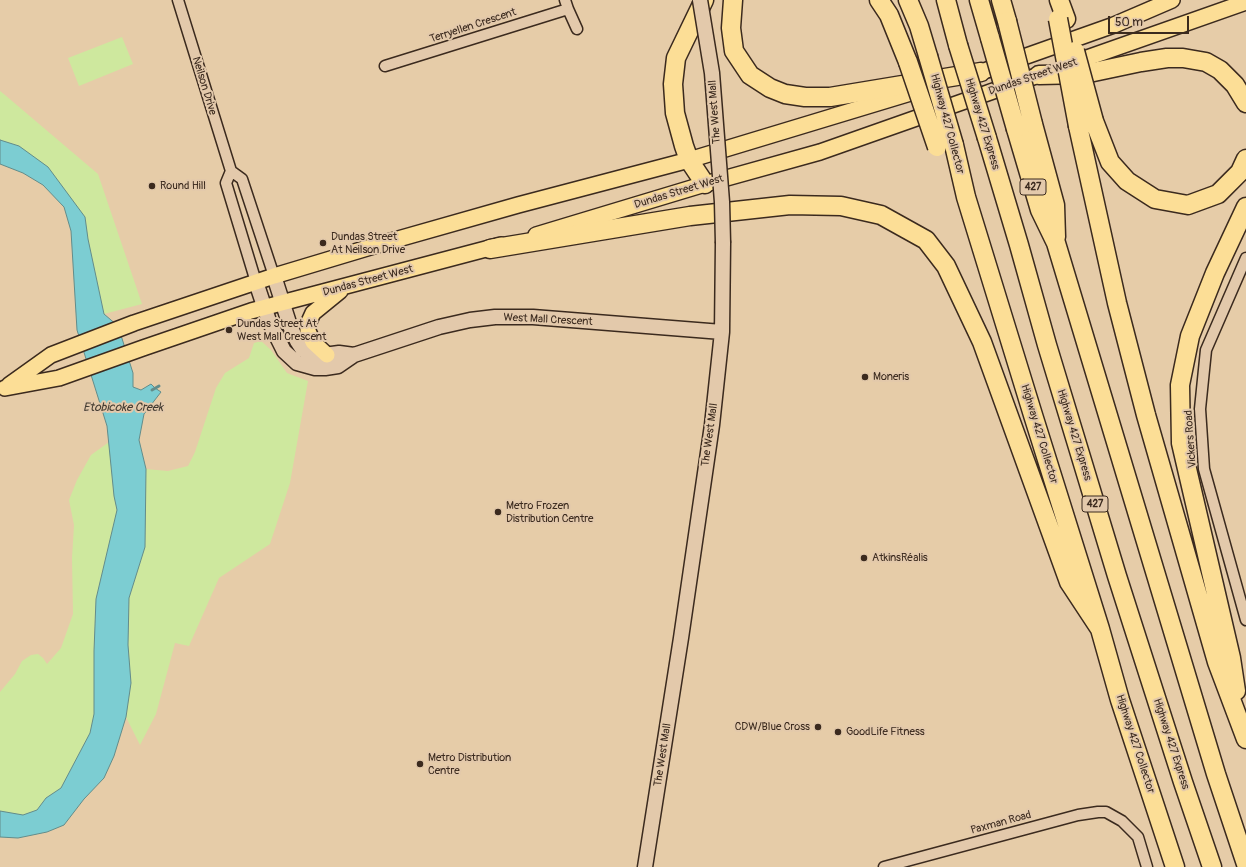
<!DOCTYPE html>
<html>
<head>
<meta charset="utf-8">
<style>
	body { margin:0 }
	#map { position:relative; width:1246px; height:867px; overflow:hidden; background:#e6cca8; font-family:Pangolin,sans-serif }
	canvas { display:block }
	.scale { position:absolute; left:1108px; top:16px; width:81px; height:18px; box-sizing:border-box; border:2px solid #3b2a1e; border-top:0; padding-left:5px; font-size:12px; line-height:14px; white-space:nowrap; color:#3b2a1e; -webkit-text-stroke:3px #e3c9ab; paint-order:stroke }
</style>
</head>
<body>
<div id="map">
<canvas width="1246" height="867"></canvas>
<div class="scale">50 m</div>
</div>
<script>
const context = document.querySelector('canvas').getContext('2d');
context.lineJoin = 'round';
function fill(path, color) { context.fillStyle = color; context.fill(path, 'evenodd'); }
const toPath = rows => new Path2D(rows.map(r => 'M' + r).join(''));
function strokePath(path, color, width, dash) { context.strokeStyle = color; context.lineWidth = width; context.lineCap = dash ? 'butt' : 'round'; context.setLineDash(dash || []); context.stroke(path); }
function write(font, color, halo, rows, align = 'center') {
  context.font = font + ' Pangolin,sans-serif'; context.lineWidth = 4; context.setLineDash([]); context.textBaseline = 'middle'; context.strokeStyle = halo; context.fillStyle = color; for (const [text, x, y, turn = 0] of rows) {
    context.save(); context.translate(x, y); context.rotate((+turn || 0) * Math.PI / 180); context.textAlign = isNaN(turn) ? turn : align; if (halo) context.strokeText(text, 0, 0); context.fillText(text, 0, 0); context.restore();
  }
}
fill(toPath([
	[122,37,133,64,79,86,68,58],
	[0,91,5,95,98,174,142,304,104,314,88,239,85,217,19,146,0,140],
	[261,341,271,350,287,373,308,381,290,483,270,544,219,578,189,646,175,643,156,714,140,745,126,717,131,683,128,645,129,598,145,547,146,469,168,471,188,466,195,452,216,388,225,373,249,358,254,343],
	[109,442,114,496,117,510,96,599,94,651,94,714,90,733,61,788,46,798,37,810,23,815,0,811,0,692,15,674,22,661,31,655,38,654,43,658,47,664,61,648,73,614,72,558,74,525,69,500,77,480,91,455]
]), '#cee89e');
const water = toPath([
	[0,140,19,146,48,167,85,217,88,239,104,314,118,326,133,373,133,387,141,390,151,384,155,388,161,392,144,414,139,440,146,469,145,547,129,598,128,645,131,683,126,717,114,756,104,778,84,799,64,825,47,832,18,838,0,837,0,811,23,815,37,810,46,798,61,788,90,733,94,714,94,651,96,599,117,510,114,496,107,426,77,330,71,231,64,207,43,185,23,173,0,164,0,140]
]);
fill(water, '#7ccdd2');
strokePath(water, '#628c8a', 1);
strokePath(toPath([
	[152,390,159,386]
]), '#628c8a', 3);
const minor = toPath([
	[178,0,231,171,242,179,274,276],
	[565,0,568,9,577,29],
	[385,66,568,9],
	[231,171,226,183,256,282],
	[1246,258,1206,350,1200,409,1204,469,1246,620],
	[884,867,1078,815,1098,812,1106,812,1122,821,1138,837,1147,867]
]);
const secondary = toPath([
	[274,276,290,326,297,341,303,350,312,355,317,356,339,353,354,355],
	[256,282,269,321,284,351,297,363,315,368,325,368,338,366,354,355,439,327,470,320,495,317,533,317,722,332],
	[645,867,681,638,712,425,722,332,723,243]
]);
const primary = toPath([
	[1067,65,1246,2],
	[987,70,1114,25,1172,0],
	[536,235,705,184,820,152,1033,77],
	[327,355,313,342,308,331,308,324,313,313,340,291],
	[9,385,51,355,134,323,274,276,384,243,518,205,689,160,927,88],
	[5,388,59,378,143,348,251,311,501,245]
]);
const motorway = toPath([
	[704,0,676,58,673,84,675,113,684,146,689,160,705,184],
	[733,0,731,28,734,51,750,75,770,88,785,94,805,97,830,97,981,72],
	[879,0,889,15,908,62],
	[908,0,919,26,928,56],
	[946,0,958,45],
	[979,0,990,38],
	[1001,0,1007,21],
	[1059,0,1066,19],
	[1039,75,1084,74,1141,62,1167,58,1183,58,1206,62,1220,70,1235,85,1246,103],
	[1094,121,1110,162,1127,181,1155,199,1188,205,1218,194,1240,172,1246,159],
	[1033,124,1055,205,1056,237],
	[1078,126,1117,303,1146,415,1217,662,1246,739],
	[1016,129,1040,210,1056,243,1216,774,1246,864],
	[987,138,1019,245,1047,345,1117,576,1183,782,1212,867],
	[954,145,966,197,1033,415,1100,629,1120,700,1175,867],
	[490,249,690,216,790,205,841,206,881,215,926,240,946,266,982,342,1069,582,1100,629],
	[1236,691,1231,658,1181,443,1180,385,1190,336,1215,273,1246,207]
]);
strokePath(minor, '#3b2a1e', 13);
strokePath(secondary, '#3b2a1e', 17);
strokePath(primary, '#3b2a1e', 18);
strokePath(motorway, '#3b2a1e', 21);
strokePath(minor, '#e3c9ab', 10);
strokePath(secondary, '#e3c9ab', 14);
strokePath(primary, '#fcde96', 15);
strokePath(motorway, '#fcde96', 18);
const secondaryBridge = toPath([
	[700,0,712,73,722,202,723,243]
]);
const motorwayBridge = toPath([
	[1058,19,1078,126],
	[1007,21,1033,124],
	[990,38,1016,129],
	[958,45,987,138],
	[1075,51,1094,121],
	[928,56,954,145],
	[908,62,937,147]
]);
strokePath(secondaryBridge, '#3b2a1e', 17, []);
strokePath(motorwayBridge, '#3b2a1e', 21, []);
strokePath(secondaryBridge, '#e3c9ab', 14);
strokePath(motorwayBridge, '#fcde96', 18);
for (const [x, y, r, color] of [
	[152,186,4,"#3b2a1e"],
	[323,243,4,"#3b2a1e"],
	[229,330,4,"#3b2a1e"],
	[865,377,4,"#3b2a1e"],
	[498,512,4,"#3b2a1e"],
	[864,558,4,"#3b2a1e"],
	[818,727,4,"#3b2a1e"],
	[838,732,4,"#3b2a1e"],
	[420,764,4,"#3b2a1e"]
]) { const dot = new Path2D(); dot.arc(x, y, r, 0, 2 * Math.PI); context.fillStyle = color; context.fill(dot); strokePath(dot, '#e3c9ab', 1.5); }
for (const [x, y, w] of [
	[1033,187,26],
	[1095,504,26]
]) { const box = new Path2D(); box.roundRect(x - w / 2, y - 8, w, 16, 3); context.fillStyle = '#e3c9ab'; context.fill(box); strokePath(box, '#3b2a1e', 1); }
write('bold 10px', '#3b2a1e', null, [
	["427",1033,187],
	["427",1095,504]
]);
write('11px', '#3b2a1e', '#e3c9ab', [
	["Terryellen Crescent",473,26,-18],
	["Dundas Street West",1033,77,-19],
	["Neilson Drive",204,86,73],
	["The West Mall",715,112,-94],
	["Highway 427 Collector",947,124,75],
	["Highway 427 Express",982,124,73],
	["Dundas Street West",679,192,-17],
	["Dundas Street West",368,281,-15],
	["West Mall Crescent",548,320,3],
	["Highway 427 Collector",1039,434,73],
	["The West Mall",710,435,-82],
	["Highway 427 Express",1074,435,73],
	["Vickers Road",1191,439,-94],
	["Highway 427 Collector",1135,744,72],
	["Highway 427 Express",1171,744,72],
	["The West Mall",663,755,-81],
	["Paxman Road",1001,823,-15]
]);
write('11px', '#3b2a1e', '#e3c9ab', [
	["Round Hill",160,186],
	["Dundas Street",331,237],
	["At Neilson Drive",331,250],
	["Dundas Street At",237,324],
	["West Mall Crescent",237,337],
	["Moneris",873,377],
	["Metro Frozen",506,506],
	["Distribution Centre",506,519],
	["AtkinsRéalis",872,558],
	["CDW/Blue Cross",810,727,"right"],
	["GoodLife Fitness",846,732],
	["Metro Distribution",428,758],
	["Centre",428,771]
], 'left');
write('italic 12px', '#423a30', '#e3c9ab', [
	["Etobicoke Creek",123,408]
]);
</script>
</body>
</html>
